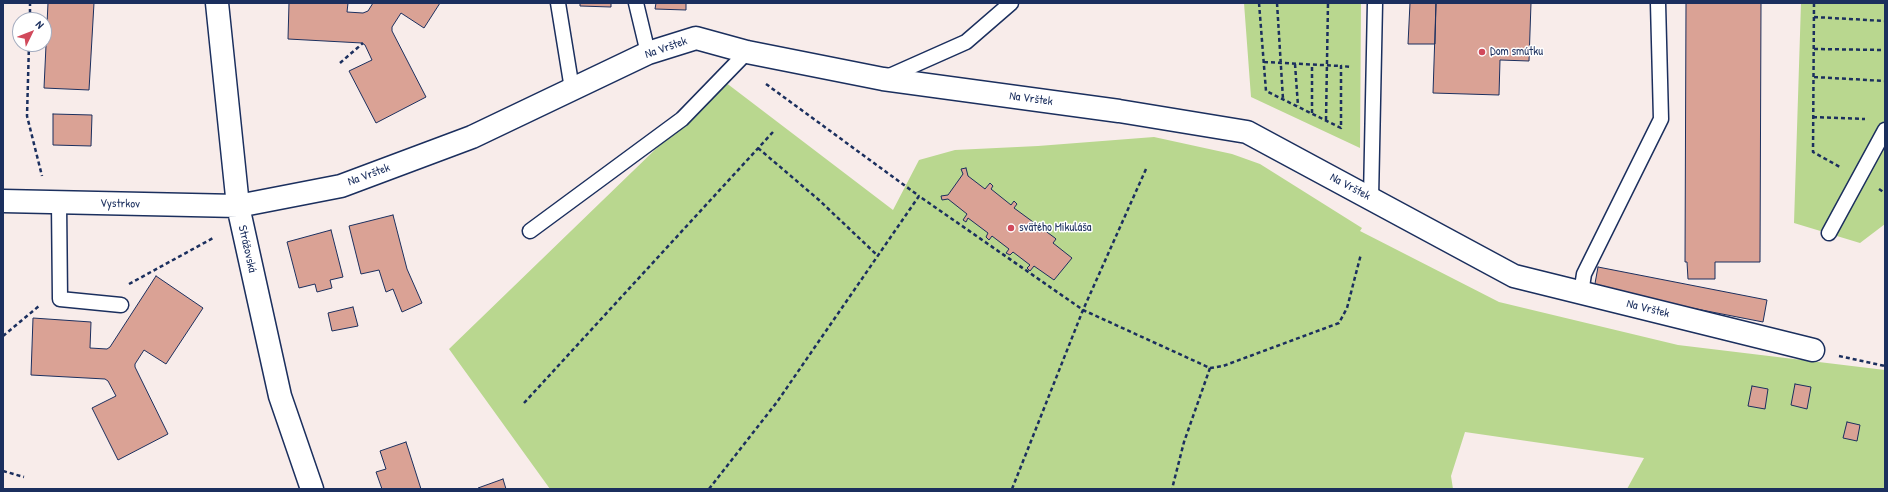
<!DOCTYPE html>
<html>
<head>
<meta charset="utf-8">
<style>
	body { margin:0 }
	#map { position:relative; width:1888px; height:492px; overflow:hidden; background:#f8ecea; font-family:"Patrick Hand",sans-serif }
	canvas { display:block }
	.frame { position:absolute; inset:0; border:4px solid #1b2f5e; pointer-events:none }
	.north { position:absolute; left:12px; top:12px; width:40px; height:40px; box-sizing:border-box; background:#fff; border:1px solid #a4acbf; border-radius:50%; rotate:47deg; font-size:11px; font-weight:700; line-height:16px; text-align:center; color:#1b2f5e }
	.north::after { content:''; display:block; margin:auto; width:14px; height:18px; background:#d1495b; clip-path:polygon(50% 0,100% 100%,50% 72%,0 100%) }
</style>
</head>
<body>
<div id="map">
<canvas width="1888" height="492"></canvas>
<div class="frame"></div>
<div class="north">N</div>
</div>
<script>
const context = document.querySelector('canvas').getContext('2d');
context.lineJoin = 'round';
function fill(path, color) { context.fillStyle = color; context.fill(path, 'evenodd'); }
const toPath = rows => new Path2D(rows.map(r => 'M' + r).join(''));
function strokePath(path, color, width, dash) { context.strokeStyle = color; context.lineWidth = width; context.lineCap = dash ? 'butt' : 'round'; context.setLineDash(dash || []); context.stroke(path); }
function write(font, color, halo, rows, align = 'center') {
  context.font = font + ' "Patrick Hand",sans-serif'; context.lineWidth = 3; context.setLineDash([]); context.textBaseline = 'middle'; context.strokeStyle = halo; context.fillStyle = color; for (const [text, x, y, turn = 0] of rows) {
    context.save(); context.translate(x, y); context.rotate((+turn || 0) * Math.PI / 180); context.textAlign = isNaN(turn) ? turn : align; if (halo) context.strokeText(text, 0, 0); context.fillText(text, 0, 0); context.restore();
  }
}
fill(toPath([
	[1244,3,1361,3,1360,148,1251,97],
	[1801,3,1885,3,1885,224,1860,243,1794,223],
	[725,82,893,210,919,160,955,150,1038,146,1154,137,1232,154,1260,164,1362,228,1360,231,1499,302,1678,345,1885,370,1885,489,1627,489,1644,458,1465,432,1451,476,1453,489,550,489,449,349]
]), '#b9d78f');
const building = toPath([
	[48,3,94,3,89,90,44,88,48,3],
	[289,3,348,3,347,12,363,13,368,11,373,3,440,3,424,28,401,13,392,27,392,31,426,97,376,123,349,71,372,60,365,45,362,43,288,39,289,3],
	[580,3,611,3,611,7,580,6,580,3],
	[656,3,686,3,686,10,655,9,656,3],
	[1410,3,1436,3,1435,44,1408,44,1410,3],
	[1436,3,1531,3,1529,61,1500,60,1499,95,1433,93,1436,3],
	[1686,3,1761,3,1760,262,1715,262,1715,279,1688,279,1687,262,1685,262,1686,3],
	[53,114,92,115,91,146,53,145,53,114],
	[966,168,968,176,985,189,990,183,993,186,991,189,1011,205,1014,201,1017,204,1014,208,1055,238,1056,239,1053,243,1072,258,1054,280,1034,266,1030,271,1027,268,1030,265,1013,252,1010,255,1006,253,1009,249,992,236,989,240,986,237,988,233,968,218,966,222,963,220,967,214,948,199,942,200,941,196,948,195,963,174,961,169,966,168],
	[393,215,407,269,422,303,402,312,393,289,386,292,379,270,361,274,349,226,393,215],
	[331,230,343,277,330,280,332,288,317,292,315,284,299,288,287,242,331,230],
	[1598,267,1767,300,1763,322,1594,289,1598,267],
	[156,276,203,308,166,364,144,350,135,364,135,367,168,434,118,460,92,408,116,396,108,381,105,379,31,375,33,318,91,322,90,348,107,349,110,347,156,276],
	[353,307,358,326,332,331,328,313,353,307],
	[1795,384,1811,387,1807,409,1791,405,1795,384],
	[1752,386,1768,389,1765,409,1748,406,1752,386],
	[1847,422,1860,425,1857,441,1843,438,1847,422],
	[406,442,421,489,382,489,376,472,386,469,380,451,406,442],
	[503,479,506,489,478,489,478,488,503,479]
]);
fill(building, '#daa295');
strokePath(building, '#1b2f5e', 1);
const service = toPath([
	[558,3,572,89],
	[636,3,648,53],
	[885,78,966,42,1011,3],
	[1371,198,1375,3],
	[59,203,60,299,121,305],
	[530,231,682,119,747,52],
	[1829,233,1885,130],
	[1581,293,1584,274,1661,119,1658,3]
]);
const minor = toPath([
	[217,3,238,206,280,396,312,489],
	[3,201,238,206,341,186,472,137,648,53,696,38,747,52,883,79,1119,111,1247,132,1514,276,1813,350]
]);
strokePath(service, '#1b2f5e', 17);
strokePath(minor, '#1b2f5e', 25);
strokePath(toPath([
	[1259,3,1266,91,1341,128,1341,66,1352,67],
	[1277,3,1283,99],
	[1814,3,1813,152,1840,167],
	[1814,17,1885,21],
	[30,20,30,3],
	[29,44,27,116,42,176],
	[1814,49,1885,50],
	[1264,62,1341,66],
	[340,63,363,43],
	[1295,64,1298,106],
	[1814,77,1885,81],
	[766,84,919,196],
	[1312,113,1312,65],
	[1813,117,1865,119],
	[1326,120,1328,3],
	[758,148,819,200,878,256],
	[1879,189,1885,193],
	[129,284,215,237],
	[3,336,39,306],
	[1839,356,1885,366],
	[1210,368,1223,366,1339,323,1347,308,1361,254],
	[524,403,773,132],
	[3,471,24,477],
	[709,489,777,402,919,196,1083,310,1210,368,1184,442,1172,489],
	[1012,489,1083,310,1146,169]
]), '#1b2f5e', 2.5, [4, 3]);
strokePath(service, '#fff', 14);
strokePath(minor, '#fff', 22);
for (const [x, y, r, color] of [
	[1482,52,4,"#d1495b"],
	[1011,228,4,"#d1495b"]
]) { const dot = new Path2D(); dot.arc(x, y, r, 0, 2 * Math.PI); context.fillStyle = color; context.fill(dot); strokePath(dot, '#fff', 1.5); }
write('12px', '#1b2f5e', '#fff', [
	["Na Vrštek",666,48,-19],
	["Na Vrštek",1031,99,8],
	["Na Vrštek",369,175,-20],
	["Na Vrštek",1350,187,28],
	["Vystrkov",120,204,1],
	["Strážovská",247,249,77],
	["Na Vrštek",1648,309,14]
]);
write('12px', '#1b2f5e', '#fff', [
	["Dom smútku",1490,52],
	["svätého Mikuláša",1019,228]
], 'left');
</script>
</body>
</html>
